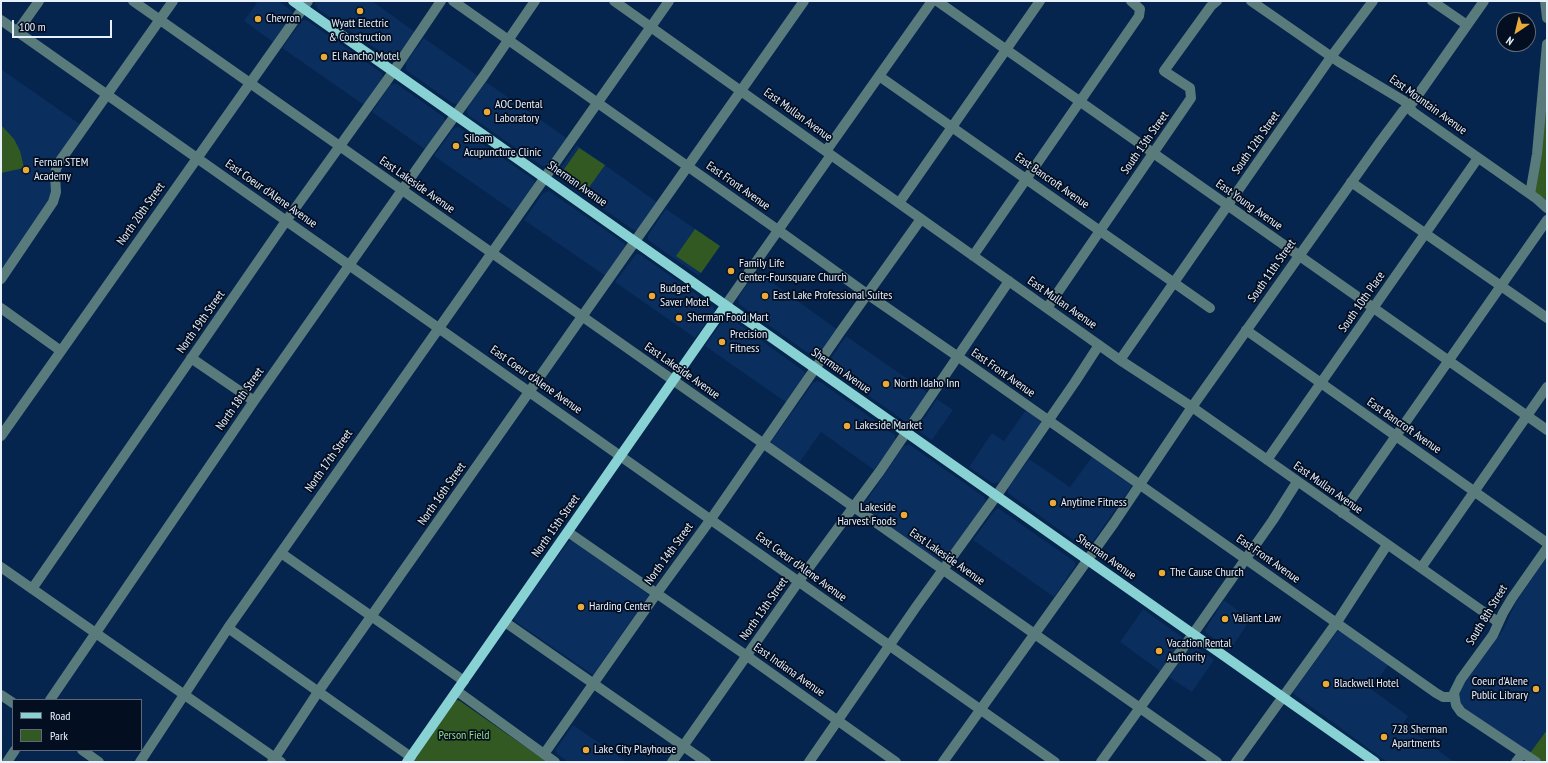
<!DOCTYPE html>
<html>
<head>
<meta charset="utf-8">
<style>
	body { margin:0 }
	#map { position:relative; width:1548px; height:763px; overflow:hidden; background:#05244e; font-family:"PT Sans Narrow",sans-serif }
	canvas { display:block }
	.frame { position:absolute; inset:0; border:2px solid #e8f0fb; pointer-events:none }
	.legend { position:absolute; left:12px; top:699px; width:130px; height:52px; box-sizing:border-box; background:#030e21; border:1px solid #5f6878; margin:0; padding:5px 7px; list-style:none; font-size:12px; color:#e8f0fb }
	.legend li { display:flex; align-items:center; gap:8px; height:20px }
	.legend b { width:20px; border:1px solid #5f6878 }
	.north { position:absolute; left:1496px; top:12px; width:40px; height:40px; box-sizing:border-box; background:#030e21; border:1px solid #5f6878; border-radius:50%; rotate:215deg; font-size:11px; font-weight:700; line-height:16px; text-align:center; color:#e8f0fb }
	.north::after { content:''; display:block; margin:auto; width:14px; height:18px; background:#eaaa39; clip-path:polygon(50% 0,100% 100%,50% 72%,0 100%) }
	.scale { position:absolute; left:12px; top:20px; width:100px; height:18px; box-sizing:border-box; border:2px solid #e8f0fb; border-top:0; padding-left:5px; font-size:12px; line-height:14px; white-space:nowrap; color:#e8f0fb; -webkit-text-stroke:3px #030e21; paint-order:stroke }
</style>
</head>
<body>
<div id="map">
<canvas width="1548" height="763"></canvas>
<div class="frame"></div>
<ul class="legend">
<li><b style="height:5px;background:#89d2d4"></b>Road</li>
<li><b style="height:11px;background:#335923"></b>Park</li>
</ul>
<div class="north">N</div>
<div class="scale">100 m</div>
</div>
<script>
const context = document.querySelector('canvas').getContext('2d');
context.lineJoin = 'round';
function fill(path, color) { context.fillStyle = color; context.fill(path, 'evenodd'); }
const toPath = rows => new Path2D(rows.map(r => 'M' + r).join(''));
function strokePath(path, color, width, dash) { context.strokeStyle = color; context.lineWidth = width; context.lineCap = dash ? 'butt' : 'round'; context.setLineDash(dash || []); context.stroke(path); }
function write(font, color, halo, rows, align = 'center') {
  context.font = font + ' "PT Sans Narrow",sans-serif'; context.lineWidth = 3.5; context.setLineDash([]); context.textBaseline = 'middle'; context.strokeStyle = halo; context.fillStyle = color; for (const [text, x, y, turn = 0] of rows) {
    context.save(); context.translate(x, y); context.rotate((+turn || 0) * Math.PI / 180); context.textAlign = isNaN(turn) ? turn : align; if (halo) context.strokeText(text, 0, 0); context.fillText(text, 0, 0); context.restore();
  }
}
fill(toPath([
	[258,1,279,1,292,11,292,16,273,42,244,21],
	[315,1,372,1,415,32,396,58,392,60,318,9,315,5],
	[303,20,308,21,382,73,383,78,364,105,282,48,300,23],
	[424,38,478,76,457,104,452,103,406,70,406,62],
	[1,69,81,125,52,188,50,198,1,270],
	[486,82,568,139,547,167,542,166,468,115,467,110,468,107],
	[393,84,397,84,444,117,445,120,445,124,426,150,372,112,390,85],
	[457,127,460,128,533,179,536,184,516,213,434,156,453,129],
	[577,145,658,203,637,231,632,229,559,178,557,175,559,170],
	[549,191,624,243,626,246,607,277,524,220,543,193],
	[666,209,720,246,699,276,648,240,648,235],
	[636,254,641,255,713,306,715,311,713,313,695,338,615,282],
	[756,271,838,330,816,359,739,304,738,298],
	[727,318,732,319,805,372,805,376,787,403,705,346,723,320],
	[846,336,928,393,908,421,904,421,830,368,828,365,829,361],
	[817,381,822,383,895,435,895,441,874,470,821,432,799,463,772,444,772,440,813,383],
	[937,399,953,410,932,440,920,432,918,427],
	[1026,410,1040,421,1041,423,1000,482,996,483,992,483,969,467,992,433,1004,441],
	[907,445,910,445,983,496,986,500,984,505,942,563,862,507,903,447],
	[1092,457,1132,486,1089,547,1083,547,1008,493,1008,488,1029,459,1070,487],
	[998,508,1071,559,1075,563,1075,566,1054,597,973,540,994,511],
	[572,540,649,595,593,675,516,622,513,618,568,542],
	[1547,557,1547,730,1530,753,1464,709,1461,705,1459,696,1462,687,1503,630,1516,602],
	[1224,600,1250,620,1230,650,1206,633,1205,630],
	[1143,609,1182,637,1181,643,1160,671,1120,642],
	[1341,631,1388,665,1371,689,1408,716,1403,724,1454,762,1387,762,1295,695,1293,692,1328,644,1337,632],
	[1192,647,1197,647,1214,660,1192,692,1169,677,1188,650],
	[573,725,627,762,568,762,557,754,556,749]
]), '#0a2e5d');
fill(toPath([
	[1547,44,1547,207,1530,194],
	[1,125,14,139,20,151,24,168,1,173],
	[579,148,605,165,585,193,560,175],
	[695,229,720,246,701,273,676,256],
	[458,700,460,701,547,762,413,762,455,701],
	[1547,730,1547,762,1543,762,1530,753]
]), '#335923');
strokePath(toPath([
	[133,1,1217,762],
	[453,1,778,230,867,294,957,356,1436,693,1443,697,1454,697],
	[614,1,1120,360,1192,407,1498,622],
	[937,1,1547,430],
	[1251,1,1339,62,1404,101,1413,112,1537,199,1547,208],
	[1432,1,1467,25],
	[1545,1,1547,18],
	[1,20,1055,762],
	[17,32,39,1],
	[879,76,1210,308],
	[826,151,932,1],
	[1351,182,1547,318],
	[1530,194,1537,154,1547,44],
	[899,203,1040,1],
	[973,256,1139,16,1140,9,1131,1],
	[1,279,53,202,56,192,55,175,56,169,60,161,173,1],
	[725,306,831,155],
	[1,308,61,351],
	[1047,308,1191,98,1190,88,1164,71,1211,6,1217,1],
	[1246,330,1547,543],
	[191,358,254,401],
	[1120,360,1331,57,1373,1],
	[1,436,308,1],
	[1267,460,1478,158],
	[1342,513,1547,220],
	[568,532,747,656,896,762],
	[281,553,464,681],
	[1,567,281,762],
	[1421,568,1547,387],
	[32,589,286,221,393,72,441,1],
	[505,622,706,762],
	[228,628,411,757],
	[457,691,555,762],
	[1,695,13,703],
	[50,700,254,401,428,153,483,77,535,1],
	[82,750,99,762],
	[544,754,657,593,711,519,841,331,921,219],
	[7,762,15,750],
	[140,762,228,628,669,1],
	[272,762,318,692,804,1],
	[672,762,799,581,880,471,1009,281],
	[809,762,916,607,997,495,1075,382,1099,345],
	[943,762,1114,523,1192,407,1380,142,1403,111,1413,102,1484,1],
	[1101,762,1193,634,1273,520,1297,482],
	[1236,762,1337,622,1387,545],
	[1516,762,1523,753],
	[1536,762,1461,712,1456,705,1454,693,1461,679,1493,635,1503,613,1512,598,1547,548]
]), '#597b7c', 10);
strokePath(toPath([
	[293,1,1375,762],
	[407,762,725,306]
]), '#89d2d4', 10);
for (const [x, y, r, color] of [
	[360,11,4,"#eaaa39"],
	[258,19,4,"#eaaa39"],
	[324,57,4,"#eaaa39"],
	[487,112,4,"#eaaa39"],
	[456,146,4,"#eaaa39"],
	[26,170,4,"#eaaa39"],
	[731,271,4,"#eaaa39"],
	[652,296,4,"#eaaa39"],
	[765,296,4,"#eaaa39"],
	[679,318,4,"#eaaa39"],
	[722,342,4,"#eaaa39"],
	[886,384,4,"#eaaa39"],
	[847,426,4,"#eaaa39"],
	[1053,503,4,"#eaaa39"],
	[904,515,4,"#eaaa39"],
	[1162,573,4,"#eaaa39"],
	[581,607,4,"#eaaa39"],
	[1225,619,4,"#eaaa39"],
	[1159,651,4,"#eaaa39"],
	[1326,684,4,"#eaaa39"],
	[1536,689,4,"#eaaa39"],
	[1384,737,4,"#eaaa39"],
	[586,750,4,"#eaaa39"]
]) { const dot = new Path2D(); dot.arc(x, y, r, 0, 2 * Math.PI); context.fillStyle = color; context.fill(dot); strokePath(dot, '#030e21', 1.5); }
write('12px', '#e8f0fb', '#030e21', [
	["Chevron",266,19],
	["Wyatt Electric",360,24,"center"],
	["& Construction",360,38,"center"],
	["El Rancho Motel",332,57],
	["AOC Dental",495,105],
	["Laboratory",495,119],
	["Siloam",464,139],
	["Acupuncture Clinic",464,153],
	["Fernan STEM",34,163],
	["Academy",34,177],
	["Family Life",739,264],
	["Center-Foursquare Church",739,278],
	["Budget",660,289],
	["Saver Motel",660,303],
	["East Lake Professional Suites",773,296],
	["Sherman Food Mart",687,318],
	["Precision",730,335],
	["Fitness",730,349],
	["North Idaho Inn",894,384],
	["Lakeside Market",855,426],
	["Anytime Fitness",1061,503],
	["Lakeside",896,508,"right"],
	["Harvest Foods",896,522,"right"],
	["The Cause Church",1170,573],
	["Harding Center",589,607],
	["Valiant Law",1233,619],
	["Vacation Rental",1167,644],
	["Authority",1167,658],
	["Coeur d'Alene",1528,682,"right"],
	["Public Library",1528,696,"right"],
	["Blackwell Hotel",1334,684],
	["728 Sherman",1392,730],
	["Apartments",1392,744],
	["Lake City Playhouse",594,750]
], 'left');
write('12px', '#e8f0fb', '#030e21', [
	["East Mountain Avenue",1428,105,36],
	["East Mullan Avenue",798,115,36],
	["South 13th Street",1145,143,-55],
	["South 12th Street",1256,143,-55],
	["East Bancroft Avenue",1052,181,35],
	["Sherman Avenue",577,184,35],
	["East Lakeside Avenue",417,185,35],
	["East Front Avenue",738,186,35],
	["East Coeur d'Alene Avenue",271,194,35],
	["East Young Avenue",1249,205,35],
	["North 20th Street",141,214,-55],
	["South 11th Street",1272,271,-55],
	["South 10th Place",1362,302,-55],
	["East Mullan Avenue",1062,303,35],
	["North 19th Street",201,322,-55],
	["East Lakeside Avenue",682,371,35],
	["Sherman Avenue",841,371,35],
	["East Front Avenue",1003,373,35],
	["East Coeur d'Alene Avenue",536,380,35],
	["North 18th Street",240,399,-55],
	["East Bancroft Avenue",1404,426,35],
	["North 17th Street",329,461,-55],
	["East Mullan Avenue",1328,488,35],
	["North 16th Street",442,494,-55],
	["North 15th Street",556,526,-55],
	["North 14th Street",669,554,-54],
	["East Lakeside Avenue",947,557,35],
	["Sherman Avenue",1106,557,35],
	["East Front Avenue",1268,559,35],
	["East Coeur d'Alene Avenue",801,567,36],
	["North 13th Street",764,609,-55],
	["South 8th Street",1487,615,-59],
	["East Indiana Avenue",789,670,35]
]);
write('12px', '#99de7d', '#030e21', [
	["Person Field",464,736]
]);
</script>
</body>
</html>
